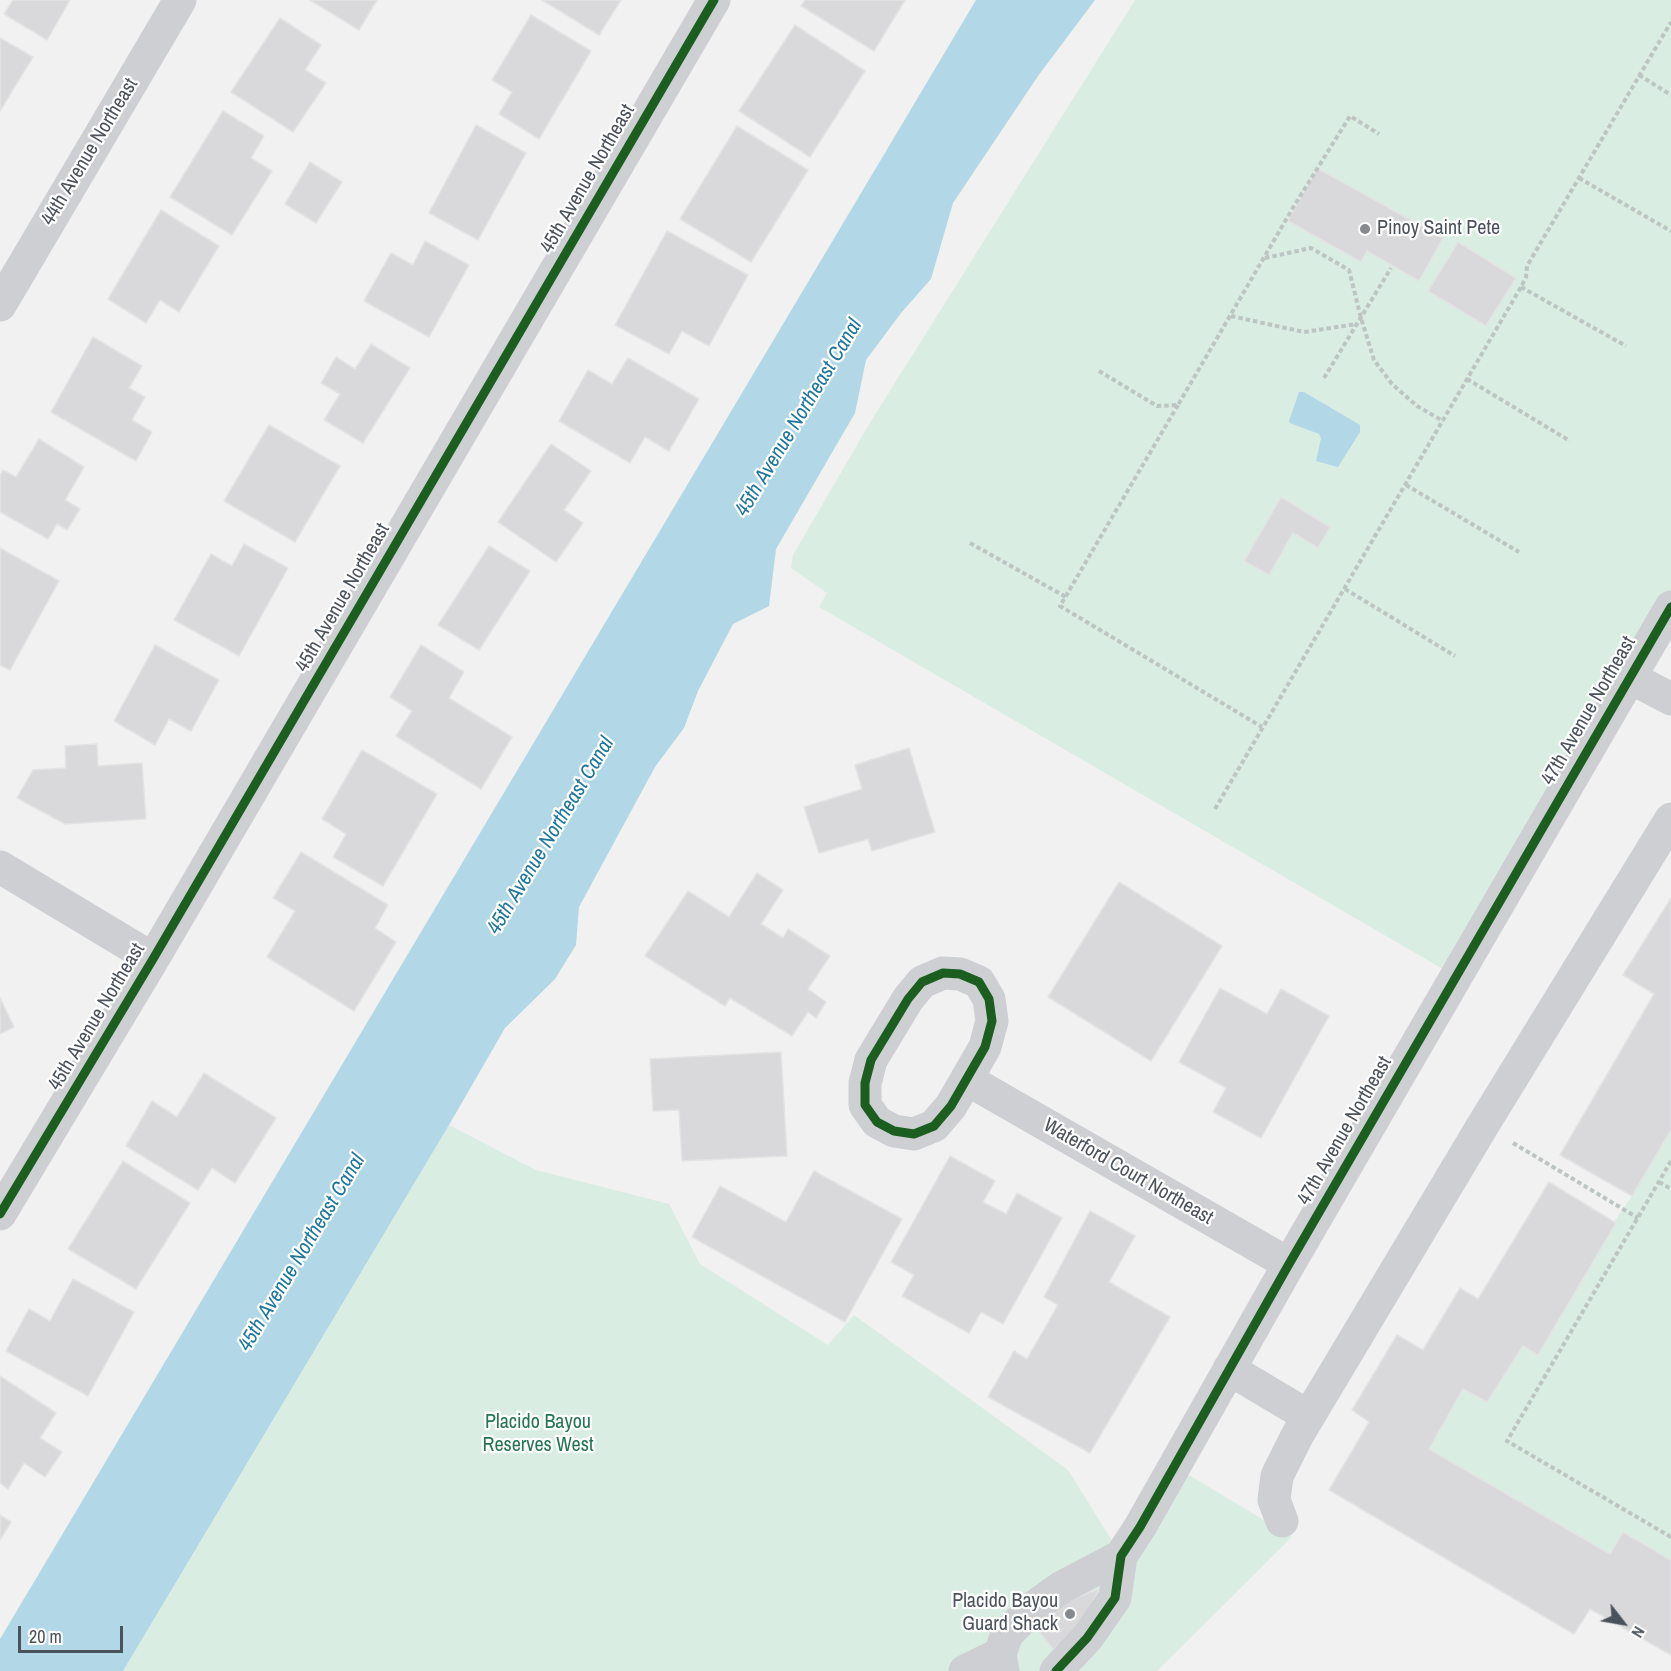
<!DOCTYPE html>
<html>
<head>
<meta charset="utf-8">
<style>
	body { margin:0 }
	#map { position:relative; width:1671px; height:1671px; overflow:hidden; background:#f1f1f1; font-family:"Archivo Narrow",sans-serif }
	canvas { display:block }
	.north { position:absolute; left:1593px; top:1593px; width:60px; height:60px; -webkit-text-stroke:4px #fff; paint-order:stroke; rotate:121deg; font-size:16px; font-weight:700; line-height:24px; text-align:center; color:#4a525b }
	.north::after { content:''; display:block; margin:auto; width:21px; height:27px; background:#4a525b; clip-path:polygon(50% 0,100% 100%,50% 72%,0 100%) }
	.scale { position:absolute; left:18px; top:1626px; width:105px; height:27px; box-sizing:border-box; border:3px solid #4a525b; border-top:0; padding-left:8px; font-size:18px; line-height:21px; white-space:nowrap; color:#4a525b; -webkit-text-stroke:4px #fff; paint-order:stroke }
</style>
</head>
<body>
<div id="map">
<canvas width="1671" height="1671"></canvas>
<div class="north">N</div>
<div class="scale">20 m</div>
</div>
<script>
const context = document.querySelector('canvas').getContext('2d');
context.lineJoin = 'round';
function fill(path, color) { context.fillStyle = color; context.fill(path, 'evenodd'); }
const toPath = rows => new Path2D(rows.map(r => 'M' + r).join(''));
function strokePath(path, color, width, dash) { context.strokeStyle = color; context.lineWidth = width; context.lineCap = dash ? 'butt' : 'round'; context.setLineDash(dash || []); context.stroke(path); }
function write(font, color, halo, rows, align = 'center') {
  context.font = font + ' "Archivo Narrow",sans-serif'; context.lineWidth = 4.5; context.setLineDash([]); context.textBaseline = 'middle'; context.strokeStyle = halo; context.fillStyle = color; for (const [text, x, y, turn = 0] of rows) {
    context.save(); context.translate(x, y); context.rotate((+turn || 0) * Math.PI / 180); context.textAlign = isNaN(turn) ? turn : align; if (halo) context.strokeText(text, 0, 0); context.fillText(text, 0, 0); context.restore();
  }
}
fill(toPath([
	[1135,0,1671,0,1671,607,1455,976,819,607,827,593,791,568,793,555,871,421],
	[449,1125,536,1170,669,1204,700,1264,828,1345,854,1315,1068,1470,1121,1555,1174,1466,1292,1537,1157,1671,123,1671],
	[1671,1130,1671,1560,1626,1533,1607,1563,1420,1452,1459,1386,1520,1341,1614,1222,1632,1196]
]), '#d9ede2');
fill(toPath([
	[976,0,1095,0,1038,76,953,203,931,279,901,313,866,360,855,413,776,549,769,606,733,624,698,691,684,728,655,767,579,907,576,945,555,979,505,1028,449,1125,123,1671,0,1671,0,1639],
	[1299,392,1304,392,1360,425,1360,432,1338,467,1316,461,1321,438,1319,434,1290,423,1289,421]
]), '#b2d7e6');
const building = toPath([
	[13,0,70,0,47,40,4,14,13,0],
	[310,0,377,0,359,30,310,0],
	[542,0,621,0,599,35,542,0],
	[805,0,905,0,874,51,801,6,805,0],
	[531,15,591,51,539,139,499,114,512,92,492,80,531,15],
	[280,18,321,45,305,70,326,83,293,132,231,92,280,18],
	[795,25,865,71,810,157,739,111,795,25],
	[0,38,33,57,0,111,0,38],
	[223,111,264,136,251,158,272,171,232,235,170,197,223,111],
	[476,125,526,153,478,240,429,213,476,125],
	[737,126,808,170,751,262,680,219,737,126],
	[310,162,342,182,316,223,285,204,310,162],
	[1317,168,1443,238,1419,281,1367,251,1361,262,1288,221,1317,168],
	[161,210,219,246,179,312,160,300,146,323,108,299,161,210],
	[667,231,748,275,709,346,682,331,669,354,615,325,667,231],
	[425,241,469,265,429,337,364,301,391,253,413,265,425,241],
	[1458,242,1516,278,1486,326,1428,291,1458,242],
	[93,337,142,366,129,388,145,397,132,420,152,432,136,461,51,412,93,337],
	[371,344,410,368,363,443,324,420,340,394,321,383,336,357,355,369,371,344],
	[628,358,699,399,669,451,645,437,630,463,559,421,588,370,612,384,628,358],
	[269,425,340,466,295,542,224,501,269,425],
	[39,439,84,467,65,500,80,509,67,530,57,524,48,539,0,512,0,475,3,470,16,477,39,439],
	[551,444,591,471,564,510,583,523,556,562,498,522,551,444],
	[1281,497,1330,527,1318,548,1293,533,1269,575,1244,561,1281,497],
	[244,544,288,568,239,656,174,620,211,554,232,566,244,544],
	[489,546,530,571,479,650,438,625,489,546],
	[0,548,59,581,10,670,0,665,0,548],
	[155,645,219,680,191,731,169,719,155,745,114,721,155,645],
	[421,645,464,672,449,698,512,737,481,789,396,736,412,711,390,697,421,645],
	[97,744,98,766,142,763,146,819,65,824,17,798,33,770,66,768,65,746,97,744],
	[909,748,935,832,872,851,868,839,819,853,804,807,862,789,855,765,909,748],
	[362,750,437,794,383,886,333,857,346,834,322,819,362,750],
	[301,852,388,905,375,928,396,942,354,1011,267,957,295,911,273,898,301,852],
	[757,873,783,890,761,924,783,938,788,929,830,956,808,989,826,1002,816,1018,808,1012,792,1036,730,998,725,1006,645,956,688,891,729,917,757,873],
	[1119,882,1222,946,1151,1061,1048,997,1119,882],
	[1671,898,1671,1130,1632,1196,1560,1155,1654,994,1623,975,1671,898],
	[1220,988,1267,1014,1281,989,1329,1016,1261,1138,1213,1112,1226,1088,1179,1062,1220,988],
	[0,998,14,1027,0,1034,0,998],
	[781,1052,787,1156,682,1161,679,1110,653,1111,650,1059,781,1052],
	[204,1073,276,1118,235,1183,212,1168,198,1190,126,1146,152,1101,177,1117,204,1073],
	[950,1156,995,1181,983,1202,1006,1214,1017,1193,1062,1218,1003,1324,981,1312,969,1333,902,1296,914,1275,891,1262,950,1156],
	[123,1161,190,1203,136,1289,68,1249,123,1161],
	[814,1171,902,1219,845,1322,692,1237,720,1186,786,1222,814,1171],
	[1549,1182,1616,1223,1538,1355,1523,1346,1487,1402,1463,1389,1429,1449,1610,1554,1623,1532,1671,1560,1671,1655,1590,1609,1574,1634,1329,1490,1369,1422,1352,1410,1397,1335,1423,1350,1460,1288,1478,1299,1549,1182],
	[1090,1211,1135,1236,1109,1282,1170,1317,1090,1453,988,1397,1014,1351,1027,1359,1058,1305,1044,1297,1090,1211],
	[73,1279,134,1312,88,1396,6,1351,29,1309,50,1321,73,1279],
	[0,1376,56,1413,40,1438,62,1452,45,1477,24,1463,8,1489,0,1483,0,1376],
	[0,1515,11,1522,0,1540,0,1515],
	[1099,1589,1078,1632,1053,1649,1037,1629,1069,1600,1099,1589]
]);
fill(building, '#d9d9db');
strokePath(building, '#e3e3e4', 1.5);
strokePath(toPath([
	[1639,75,1671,95],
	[1579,178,1671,231],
	[1265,258,1311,248,1349,270,1361,318,1374,360,1392,384,1417,406,1443,421],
	[1521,287,1626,346],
	[1231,316,1304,332,1357,324],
	[1099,371,1157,406,1178,405,1294,206,1350,116,1379,134],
	[1324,378,1391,268],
	[1467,379,1570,441],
	[1178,405,1060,606,1262,727],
	[1406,485,1519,552],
	[970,543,1066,597],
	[1345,589,1455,656],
	[1215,809,1521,287,1526,277,1527,266,1671,22],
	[1513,1143,1638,1218],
	[1671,1161,1507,1441,1671,1537],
	[1659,1182,1671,1189]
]), '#bcc5c3', 4, [4.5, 3]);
strokePath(toPath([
	[0,305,180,0],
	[1629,677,1671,699],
	[0,867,153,959],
	[943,973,960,974,979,982,989,999,992,1021,985,1047,951,1106,934,1126,914,1134,894,1131,877,1122,865,1105,865,1083,871,1060,908,999,922,982,943,973],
	[968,1080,1289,1264],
	[0,1214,153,959,714,0],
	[1229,1369,1308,1416],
	[1282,1521,1274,1500,1277,1476,1297,1436,1483,1125,1671,819],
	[965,1671,1000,1654],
	[1003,1671,1000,1654,1007,1634,1034,1607,1062,1587,1121,1556],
	[1056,1671,1087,1638,1115,1598,1121,1556,1140,1527,1289,1264,1671,607]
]), '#cdcfd2', 33);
strokePath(toPath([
	[943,973,960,974,979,982,989,999,992,1021,985,1047,951,1106,934,1126,914,1134,894,1131,877,1122,865,1105,865,1083,871,1060,908,999,922,982,943,973],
	[0,1214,153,959,714,0],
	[1056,1671,1087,1638,1115,1598,1121,1556,1140,1527,1289,1264,1671,607]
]), '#1b5e20', 9);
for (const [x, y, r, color] of [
	[1365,229,6,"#848a90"],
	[1070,1614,6,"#848a90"]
]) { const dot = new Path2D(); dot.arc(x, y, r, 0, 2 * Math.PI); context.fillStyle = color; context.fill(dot); strokePath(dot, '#fff', 2); }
write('20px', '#4a525b', '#fff', [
	["44th Avenue Northeast",90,152,-59],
	["45th Avenue Northeast",588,179,-60],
	["45th Avenue Northeast",343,598,-60],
	["47th Avenue Northeast",1589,711,-60],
	["45th Avenue Northeast",97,1017,-59],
	["47th Avenue Northeast",1345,1131,-60],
	["Waterford Court Northeast",1128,1172,30]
]);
write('20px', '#4a525b', '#fff', [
	["Pinoy Saint Pete",1377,229],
	["Placido Bayou",1058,1602,"right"],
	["Guard Shack",1058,1625,"right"]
], 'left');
write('20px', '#237553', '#fff', [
	["Placido Bayou",538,1423],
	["Reserves West",538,1446]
]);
write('italic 21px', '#1e769b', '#fff', [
	["45th Avenue Northeast Canal",799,418,-59],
	["45th Avenue Northeast Canal",551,836,-59],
	["45th Avenue Northeast Canal",302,1253,-59]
]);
</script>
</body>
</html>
